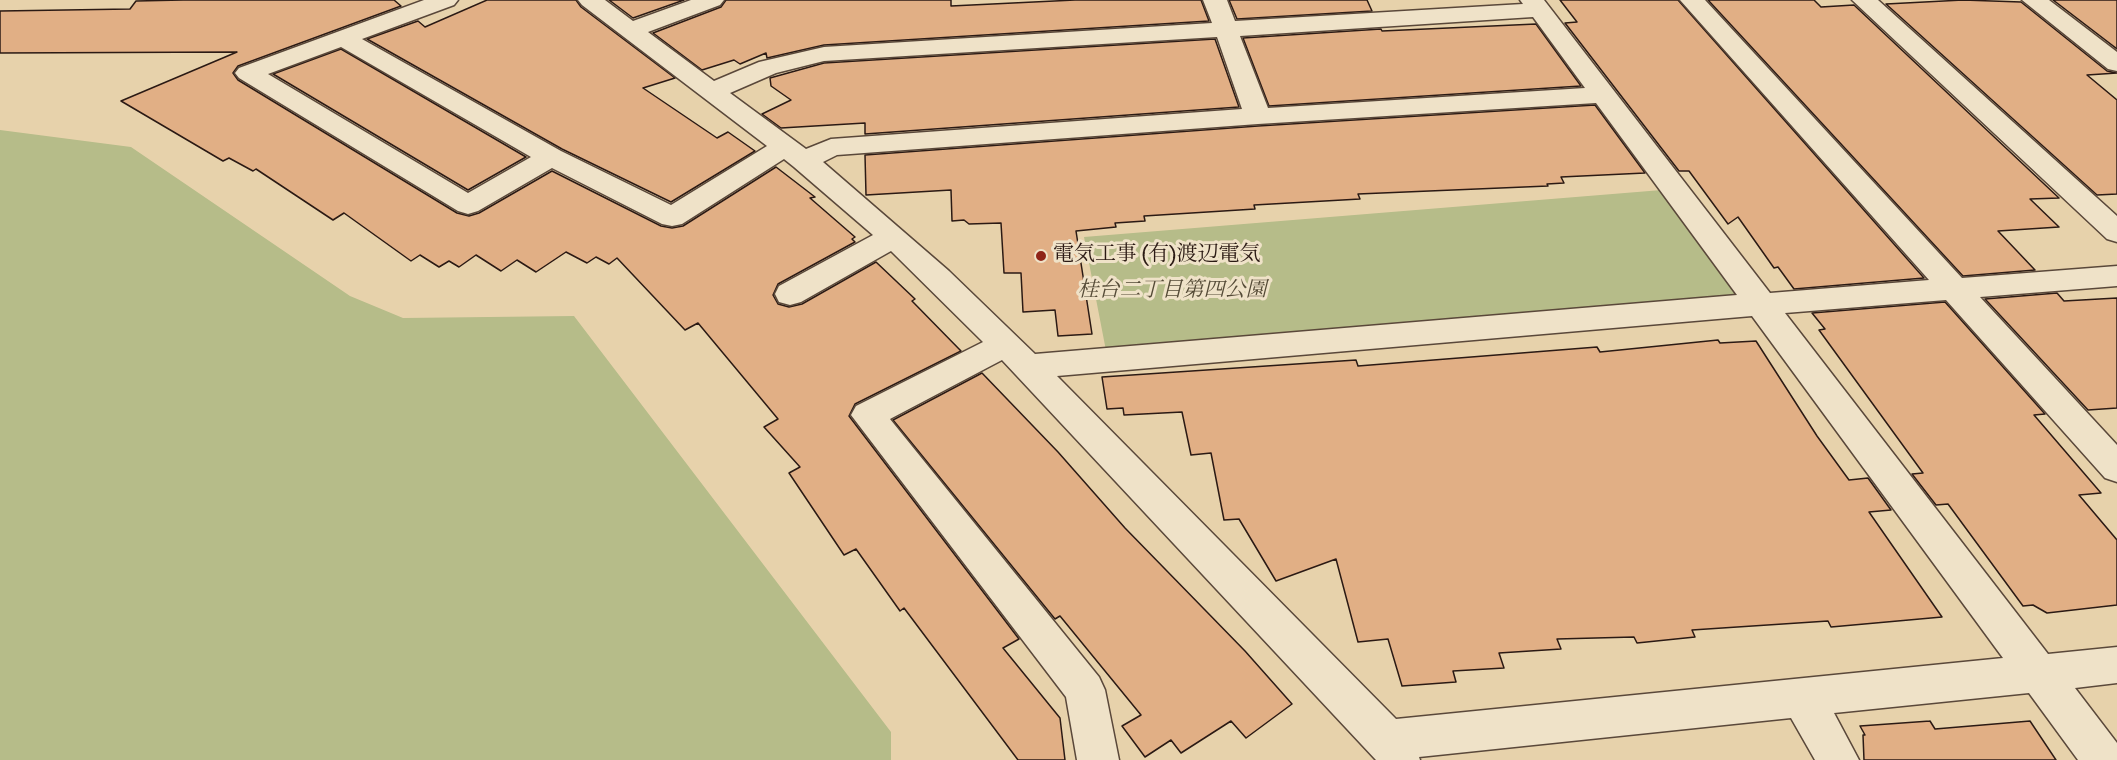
<!DOCTYPE html>
<html>
<head>
<meta charset="utf-8">
<style>
	body { margin:0 }
	canvas { display:block; background:#e7d2ab }
</style>
</head>
<body>
<canvas width="2117" height="760"></canvas>
<script>
const context = document.querySelector('canvas').getContext('2d');
context.lineJoin = 'round';
function fill(path, color) { context.fillStyle = color; context.fill(path, 'evenodd'); }
const toPath = rows => new Path2D(rows.map(r => 'M' + r).join(''));
function strokePath(path, color, width, dash) { context.strokeStyle = color; context.lineWidth = width; context.lineCap = dash ? 'butt' : 'round'; context.setLineDash(dash || []); context.stroke(path); }
function write(font, color, halo, rows, align = 'center') {
  context.font = font + ' "IM FELL DW Pica","Noto Serif JP",serif'; context.lineWidth = 6; context.setLineDash([]); context.textBaseline = 'middle'; context.strokeStyle = halo; context.fillStyle = color; for (const [text, x, y, turn = 0] of rows) {
    context.save(); context.translate(x, y); context.rotate((+turn || 0) * Math.PI / 180); context.textAlign = isNaN(turn) ? turn : align; if (halo) context.strokeText(text, 0, 0); context.fillText(text, 0, 0); context.restore();
  }
}
fill(toPath([
	[0,130,131,147,350,296,403,318,574,316,891,732,891,760,0,760],
	[1674,189,1762,304,1108,361,1084,237]
]), '#b6bc89');
const building = toPath([
	[183,0,394,0,401,6,238,66,233,73,238,80,457,213,469,216,479,213,552,171,661,226,672,228,683,226,776,167,815,197,810,198,855,237,852,239,855,242,778,284,773,295,778,304,789,307,802,304,876,262,915,299,912,301,961,351,855,404,849,416,1019,639,1003,648,1060,718,1065,760,1018,760,904,608,900,611,856,549,844,555,789,473,800,467,764,427,778,419,698,323,685,330,617,258,609,264,596,257,587,263,566,252,536,272,517,260,501,271,476,255,459,267,449,261,439,267,420,255,411,261,344,213,333,220,256,169,253,171,229,158,223,161,121,101,237,52,0,53,0,11,130,9,136,1,183,0],
	[487,0,576,0,581,7,675,78,643,88,717,138,728,132,755,151,671,202,562,149,367,39,418,21,425,27,487,0],
	[609,0,684,0,633,18,609,0],
	[726,0,951,0,951,6,1075,0,1201,0,1209,21,824,45,767,58,766,53,740,64,734,60,702,70,653,33,721,7,726,0],
	[1229,0,1367,0,1372,11,1237,19,1229,0],
	[1560,0,1678,0,1924,278,1794,289,1778,267,1774,268,1738,217,1728,224,1689,171,1679,171,1565,23,1577,22,1560,0],
	[1708,0,1814,0,1821,7,1854,5,2059,198,2030,199,2059,227,1998,231,2035,270,1963,276,1708,0],
	[1963,0,2021,2,2107,71,2117,73,2087,75,2117,100,2117,194,2097,195,1886,4,1963,0],
	[2053,0,2117,0,2117,49,2053,0],
	[1536,24,1581,86,1269,106,1243,38,1381,29,1382,31,1536,24],
	[1215,39,1239,107,865,134,865,123,781,128,762,114,791,100,771,86,770,78,824,63,1215,39],
	[341,49,526,157,468,190,273,74,341,49],
	[1595,105,1645,173,1561,177,1564,183,1547,184,1548,186,1358,194,1360,199,1254,205,1255,209,1144,216,1145,221,1115,223,1116,227,1076,231,1092,334,1058,336,1055,310,1023,312,1021,273,1004,273,1001,223,969,224,964,220,952,221,951,190,866,195,865,155,1258,126,1595,105],
	[2057,293,2064,301,2117,298,2117,408,2088,410,1985,299,2057,293],
	[1945,302,2045,414,2034,415,2101,493,2079,495,2117,540,2117,605,2047,613,2033,605,2023,606,1948,504,1936,505,1912,474,1923,473,1819,330,1825,329,1812,313,1945,302],
	[1718,340,1720,343,1756,341,1817,436,1849,480,1868,478,1891,510,1869,512,1942,617,1831,627,1828,621,1692,630,1695,637,1637,643,1634,637,1557,639,1561,649,1499,653,1504,668,1453,671,1456,682,1402,686,1388,639,1358,642,1336,559,1276,581,1239,519,1224,520,1211,453,1191,455,1182,412,1124,415,1123,408,1107,409,1102,377,1356,360,1358,366,1597,347,1600,352,1718,340],
	[982,373,1058,452,1125,528,1245,651,1292,704,1246,738,1231,721,1181,753,1171,740,1145,757,1122,726,1141,715,1060,616,1055,619,893,420,982,373],
	[1930,721,1935,729,2030,721,2056,760,1864,760,1863,735,1865,735,1860,726,1930,721]
]);
fill(building, '#e1af85');
strokePath(building, '#2b1a14', 1.5);
const minor = toPath([
	[424,0,458,0,454,5,362,39,561,151,671,205,767,146,582,5,578,0,605,0,633,21,691,0,724,0,720,5,648,32,714,81,759,62,824,47,1212,23,1203,0,1227,0,1235,21,1523,4,1520,0,1544,0,1770,293,1929,280,1680,0,1705,0,1962,278,2117,266,2117,286,1980,297,2117,445,2117,482,2105,478,1946,300,1785,313,2048,654,2117,647,2117,683,2075,688,2117,743,2117,760,2078,760,2029,693,1834,713,1859,760,1815,760,1791,718,1419,757,1420,760,1376,760,1002,360,890,419,1099,677,1105,690,1119,760,1077,760,1066,697,851,415,856,406,983,342,891,251,801,302,790,305,779,302,775,294,779,286,873,235,794,167,784,159,682,224,672,226,662,224,552,168,478,211,468,214,458,211,239,78,235,73,239,68,424,0],
	[1533,17,1585,88,1268,108,1240,36,1533,17],
	[1217,37,1242,109,831,139,806,149,730,93,776,73,824,61,1217,37],
	[341,47,531,157,468,193,268,74,341,47],
	[1596,103,1737,295,1035,354,949,271,823,162,837,155,1258,124,1596,103],
	[1752,316,2003,658,1396,719,1057,376,1752,316],
	[1852,0,1878,0,2117,216,2117,242,2107,239,1852,0],
	[2022,0,2049,0,2117,52,2117,71,2108,69,2022,0]
]);
strokePath(minor, '#5a483a', 3);
fill(minor, '#efe2c8');
for (const [x, y, r, color] of [
	[1041,256,6,"#8f2418"]
]) { const dot = new Path2D(); dot.arc(x, y, r, 0, 2 * Math.PI); context.fillStyle = color; context.fill(dot); strokePath(dot, '#efe2c8', 2); }
write('21px', '#2b1a14', '#efe2c8', [
	["電気工事 (有)渡辺電気",1053,256]
], 'left');
write('italic 21px', '#554b37', '#efe2c8', [
	["桂台二丁目第四公園",1172,292]
]);
</script>
</body>
</html>
